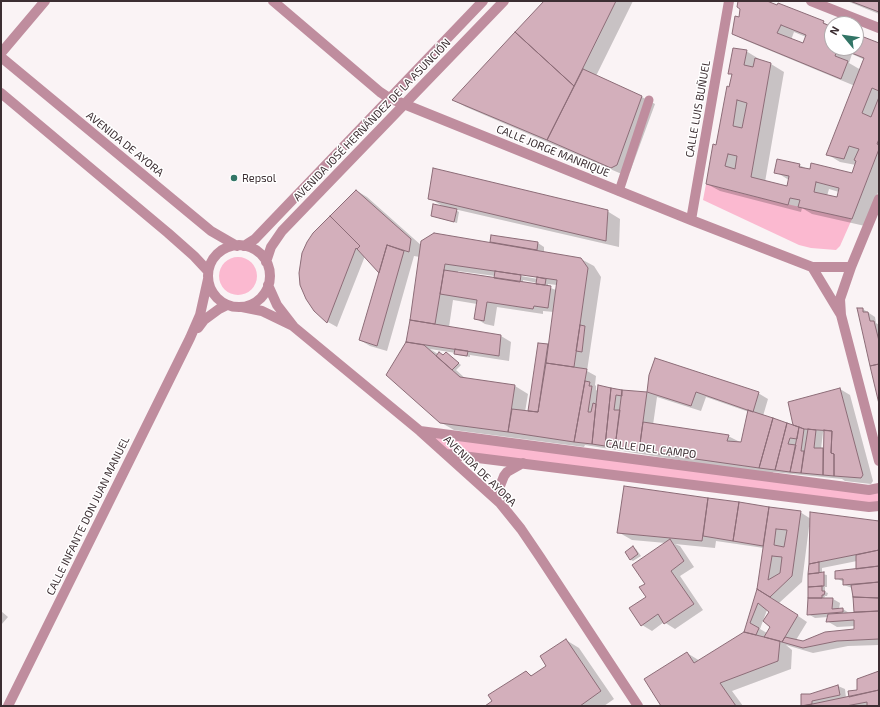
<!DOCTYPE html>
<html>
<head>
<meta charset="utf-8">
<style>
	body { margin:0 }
	#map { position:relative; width:880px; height:707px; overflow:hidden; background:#faf3f5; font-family:"Exo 2",sans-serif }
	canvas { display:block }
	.frame { position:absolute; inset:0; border:2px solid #3c2e32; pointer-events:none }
	.north { position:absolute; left:824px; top:16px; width:40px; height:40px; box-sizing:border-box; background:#fff; border:1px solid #b1abad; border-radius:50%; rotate:299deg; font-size:11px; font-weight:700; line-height:16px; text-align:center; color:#3c2e32 }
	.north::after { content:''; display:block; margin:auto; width:14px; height:18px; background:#327566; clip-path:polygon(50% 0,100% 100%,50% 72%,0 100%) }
</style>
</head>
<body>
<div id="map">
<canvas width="880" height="707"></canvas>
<div class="frame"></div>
<div class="north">N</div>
</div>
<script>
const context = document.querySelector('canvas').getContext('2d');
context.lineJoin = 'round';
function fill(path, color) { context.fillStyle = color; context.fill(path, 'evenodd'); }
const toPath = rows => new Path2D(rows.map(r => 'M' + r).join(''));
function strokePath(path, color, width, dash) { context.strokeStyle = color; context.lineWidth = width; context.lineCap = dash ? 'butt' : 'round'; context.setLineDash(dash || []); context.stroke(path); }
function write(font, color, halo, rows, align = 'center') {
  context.font = font + ' "Exo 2",sans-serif'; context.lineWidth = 3; context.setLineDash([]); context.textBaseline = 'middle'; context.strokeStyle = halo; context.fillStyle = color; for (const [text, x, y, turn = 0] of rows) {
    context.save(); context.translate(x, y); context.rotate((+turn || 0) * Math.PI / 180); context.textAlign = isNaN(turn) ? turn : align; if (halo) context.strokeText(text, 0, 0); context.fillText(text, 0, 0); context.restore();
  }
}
fill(toPath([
	[706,184,748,195,852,219,840,246,836,250,811,248,799,245,703,200],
	'219 276a19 19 0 1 1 38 0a19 19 0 1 1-38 0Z',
	[420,431,879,488,879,506,446,454]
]), '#fbb9d0');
fill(toPath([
	[546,1,633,1,596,76,642,97,655,104,630,172,624,175,466,107,453,100],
	[739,1,769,1,777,6,778,4,823,22,832,27,832,48,856,48,856,35,879,44,879,190,865,226,812,214,802,208,801,212,720,191,707,184,717,146,730,88,733,75,729,73,746,51,759,59,759,60,771,64,784,72,765,182,788,187,789,180,776,172,799,165,810,170,852,174,856,165,840,162,827,154,855,86,747,41,733,34,742,9],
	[794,32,806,37,803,45,791,40],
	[852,54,865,60,861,70,849,63],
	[829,189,839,192,838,198,827,196],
	[847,1,879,1,879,14],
	[357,191,367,197,422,246,491,243,492,236,538,243,544,247,544,252,581,259,594,266,601,277,587,371,596,376,595,385,596,386,596,390,598,391,622,391,648,393,650,375,758,393,768,399,763,416,795,426,840,389,850,395,873,481,871,484,845,481,842,479,773,472,772,475,585,445,584,447,454,430,440,422,410,343,407,342,420,257,414,256,387,351,370,346,360,340,380,272,365,256,337,327,328,322,315,310],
	[458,271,495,276,495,279,458,273],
	[516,274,538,277,538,279,521,276],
	[523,280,538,283,541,286,523,283],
	[548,284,557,285,556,290,548,287],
	[453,300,477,304,475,318,485,324,494,326,497,307,543,314,543,311,554,312,549,345,539,344,528,412,525,412,528,394,515,386,466,379,456,370,461,365,449,355,443,356,438,354,430,349,456,353,458,355,470,357,470,355,509,361,511,342,501,336,449,327],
	[657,397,701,411,706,397,749,412,742,443,728,436,653,425],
	[823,432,825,432,824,449,821,449],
	[429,198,607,211,620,219,619,247,454,209,459,212,457,223,435,217,432,216,446,208],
	[859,309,863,309,875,317,876,323,879,325,879,399],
	[624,487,800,512,811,519,879,522,879,645,848,646,813,653,786,645,792,650,791,669,732,691,743,706,663,706,687,653,700,661,745,632,758,590,764,548,716,541,715,548,675,544,680,546,694,567,680,576,703,610,675,629,664,622,652,631,642,625,647,597,646,584,666,543,632,540,618,532],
	[809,527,811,527,808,614,815,618,828,617,827,621,837,627,855,626,855,630,803,642,796,640,807,622,779,603,802,582],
	[857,561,857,569,836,578,844,582,844,585,852,588,854,611,858,613,849,613,843,609,839,609,840,603,833,599,824,599,825,596,827,596,828,593,825,592,825,587,827,587,827,575,822,574,822,568],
	[767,610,770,612,772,626,767,633,760,629],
	[633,547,636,549,641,556,633,561,631,560],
	[1,611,8,617,1,625],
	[566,640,579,648,614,699,604,706,486,706,526,672,533,676,548,666],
	[879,672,879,706,802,706,802,695,810,695,838,686,845,689,846,698,859,691]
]), '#0003');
const building = toPath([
	[544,1,616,1,574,86,515,32,544,1],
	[738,1,767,1,777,5,778,3,824,21,823,23,832,27,832,48,838,48,835,56,848,61,841,79,732,34,735,16,739,17,740,9,737,7,738,1],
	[781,25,806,35,803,43,777,33,781,25],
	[850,1,879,1,879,12,850,1],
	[515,32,574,86,547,140,452,100,515,32],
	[856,34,879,43,879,91,872,88,862,113,871,117,879,97,879,139,877,144,879,145,879,149,852,219,798,207,800,200,790,198,788,205,706,184,713,144,716,145,727,86,729,87,732,74,728,74,733,48,747,50,744,65,753,67,755,58,771,63,751,177,787,186,789,176,774,173,777,159,800,164,799,167,810,169,811,163,852,173,856,161,854,160,859,149,849,146,844,159,826,155,864,58,839,48,856,48,856,34],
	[737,100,747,103,742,128,733,126,737,100],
	[728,154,737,156,735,169,725,166,728,154],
	[816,182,839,188,837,197,814,192,816,182],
	[583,69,642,96,617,165,611,168,547,140,583,69],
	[433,168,608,210,606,241,428,199,433,168],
	[356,190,411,239,409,252,387,245,379,273,357,249,360,246,330,216,356,190],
	[433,204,457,209,454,222,431,216,433,204],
	[330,216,360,246,357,249,356,248,327,323,314,311,306,299,300,285,299,273,302,253,307,242,313,233,330,216],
	[434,233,581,258,588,268,574,367,546,363,557,280,445,264,435,324,410,320,421,241,434,233],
	[491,235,538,242,537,250,490,242,491,235],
	[387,245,404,251,377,346,359,340,387,245],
	[444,270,551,286,548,308,534,306,533,309,487,302,484,321,474,319,477,300,440,294,444,270],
	[495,271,521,275,520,282,494,278,495,271],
	[537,277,546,279,545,285,536,284,537,277],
	[857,308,863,308,863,312,868,312,870,321,874,321,879,341,879,364,870,366,857,308],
	[410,320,501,335,499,356,406,342,410,320],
	[580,325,585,326,582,352,576,351,580,325],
	[406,342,424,345,460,377,515,385,508,432,440,423,386,375,406,342],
	[538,343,548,344,538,412,528,411,538,343],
	[455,349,468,351,467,356,454,354,455,349],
	[439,352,443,355,446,352,459,363,452,370,436,356,439,352],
	[655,358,759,392,753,412,696,392,691,406,647,392,649,375,655,358],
	[546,363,587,369,574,442,508,432,512,409,538,412,546,363],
	[879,364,879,404,870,366,879,364],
	[585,381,590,382,589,386,592,386,588,412,591,412,593,403,596,404,592,444,574,442,585,381],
	[598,385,611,388,605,446,592,444,598,385],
	[611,388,622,390,622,396,616,395,614,410,620,410,615,447,605,446,611,388],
	[840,388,863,475,861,478,834,476,834,454,831,453,832,431,804,429,793,425,788,402,840,388],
	[622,390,647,392,639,451,615,447,622,390],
	[748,410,773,418,759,468,639,451,643,422,729,435,727,441,741,442,748,410],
	[773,418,787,423,775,470,759,468,773,418],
	[787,423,799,427,797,439,790,438,788,444,796,445,790,472,775,470,787,423],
	[799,427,804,429,801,451,804,451,801,473,790,472,799,427],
	[808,429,816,430,814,448,823,448,823,475,801,473,808,429],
	[824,430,832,431,831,453,834,454,834,476,823,475,824,430],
	[624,486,708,498,702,541,617,533,624,486],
	[708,498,739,502,733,541,703,536,708,498],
	[739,502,769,507,763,546,733,541,739,502],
	[769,507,801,511,792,576,770,597,757,589,769,507],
	[776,529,787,530,784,547,774,545,776,529],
	[772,556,782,557,780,573,768,580,772,556],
	[810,512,879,521,879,550,809,564,810,512],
	[670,539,684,561,671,571,694,604,664,624,658,614,641,626,629,608,646,597,639,587,645,584,632,565,670,539],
	[633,546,638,554,630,560,625,552,633,546],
	[879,550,879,566,856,569,856,555,879,550],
	[819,562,819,573,808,574,809,564,819,562],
	[879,566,879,582,843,585,843,579,835,579,835,571,879,566],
	[824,572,824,586,808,587,808,574,824,572],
	[879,582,879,598,853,597,851,585,879,582],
	[822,586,822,591,825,591,824,595,822,595,822,598,808,598,808,587,822,586],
	[757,589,798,615,782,642,764,637,770,627,763,621,769,612,758,603,750,623,759,628,756,635,744,632,757,589],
	[853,597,879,598,879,611,854,612,853,597],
	[808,598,833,598,832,609,843,608,843,612,807,615,808,598],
	[879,611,879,639,837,641,803,648,782,642,785,637,803,641,825,632,854,629,854,620,826,622,828,614,879,611],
	[744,632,780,641,778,661,720,683,736,706,661,706,644,679,687,652,694,663,744,632],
	[566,639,601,691,580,706,485,706,492,701,488,695,526,671,531,676,546,666,540,656,566,639],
	[879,671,879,690,849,697,848,691,857,690,857,679,879,671],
	[838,685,840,695,812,701,812,704,801,706,801,694,810,694,838,685],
	[879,690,879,706,867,706,867,702,846,706,803,706,879,690]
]);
fill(building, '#d3afbb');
strokePath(building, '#8c6c77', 1);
strokePath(toPath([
	[619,191,649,100]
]), '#bf8d9e', 9);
strokePath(toPath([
	[273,1,380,92,389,98,691,220,812,267,851,267],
	[811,1,879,28],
	[1,53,45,1],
	[1,57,211,231,237,246],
	[1,93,168,233,194,256,208,271],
	[879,199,851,267,840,299,841,315,879,461],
	[691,220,729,1],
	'208 276a31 31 0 1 1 62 0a31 31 0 1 1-62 0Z',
	[244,246,255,239,483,1],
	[266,262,271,247,282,231,504,1],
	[812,267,841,315],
	[268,285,277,305,294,327,420,431,500,503,521,529,540,557,638,706],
	[242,307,262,311,291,325],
	[198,328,204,320,219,309,227,305],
	[420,431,869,490,879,488],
	[446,454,869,507,879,506],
	[500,503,500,486,504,476,507,472,523,463],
	[8,706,190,338,200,315,208,279]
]), '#bf8d9e', 10);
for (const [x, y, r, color] of [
	[234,178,4,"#327566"]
]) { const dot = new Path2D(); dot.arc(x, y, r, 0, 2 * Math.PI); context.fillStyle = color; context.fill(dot); strokePath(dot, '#fff', 1.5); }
write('11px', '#3c2e32', '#fff', [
	["CALLE LUIS BUÑUEL",698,109,-80],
	["AVENIDA JOSÉ HERNÁNDEZ DE LA ASUNCIÓN",372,120,-46],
	["AVENIDA DE AYORA",125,144,39],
	["CALLE JORGE MANRIQUE",553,151,22],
	["CALLE DEL CAMPO",651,449,7],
	["AVENIDA DE AYORA",480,471,44],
	["CALLE INFANTE DON JUAN MANUEL",88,516,-64]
]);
write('11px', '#3c2e32', '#fff', [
	["Repsol",242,178]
], 'left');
</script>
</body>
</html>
